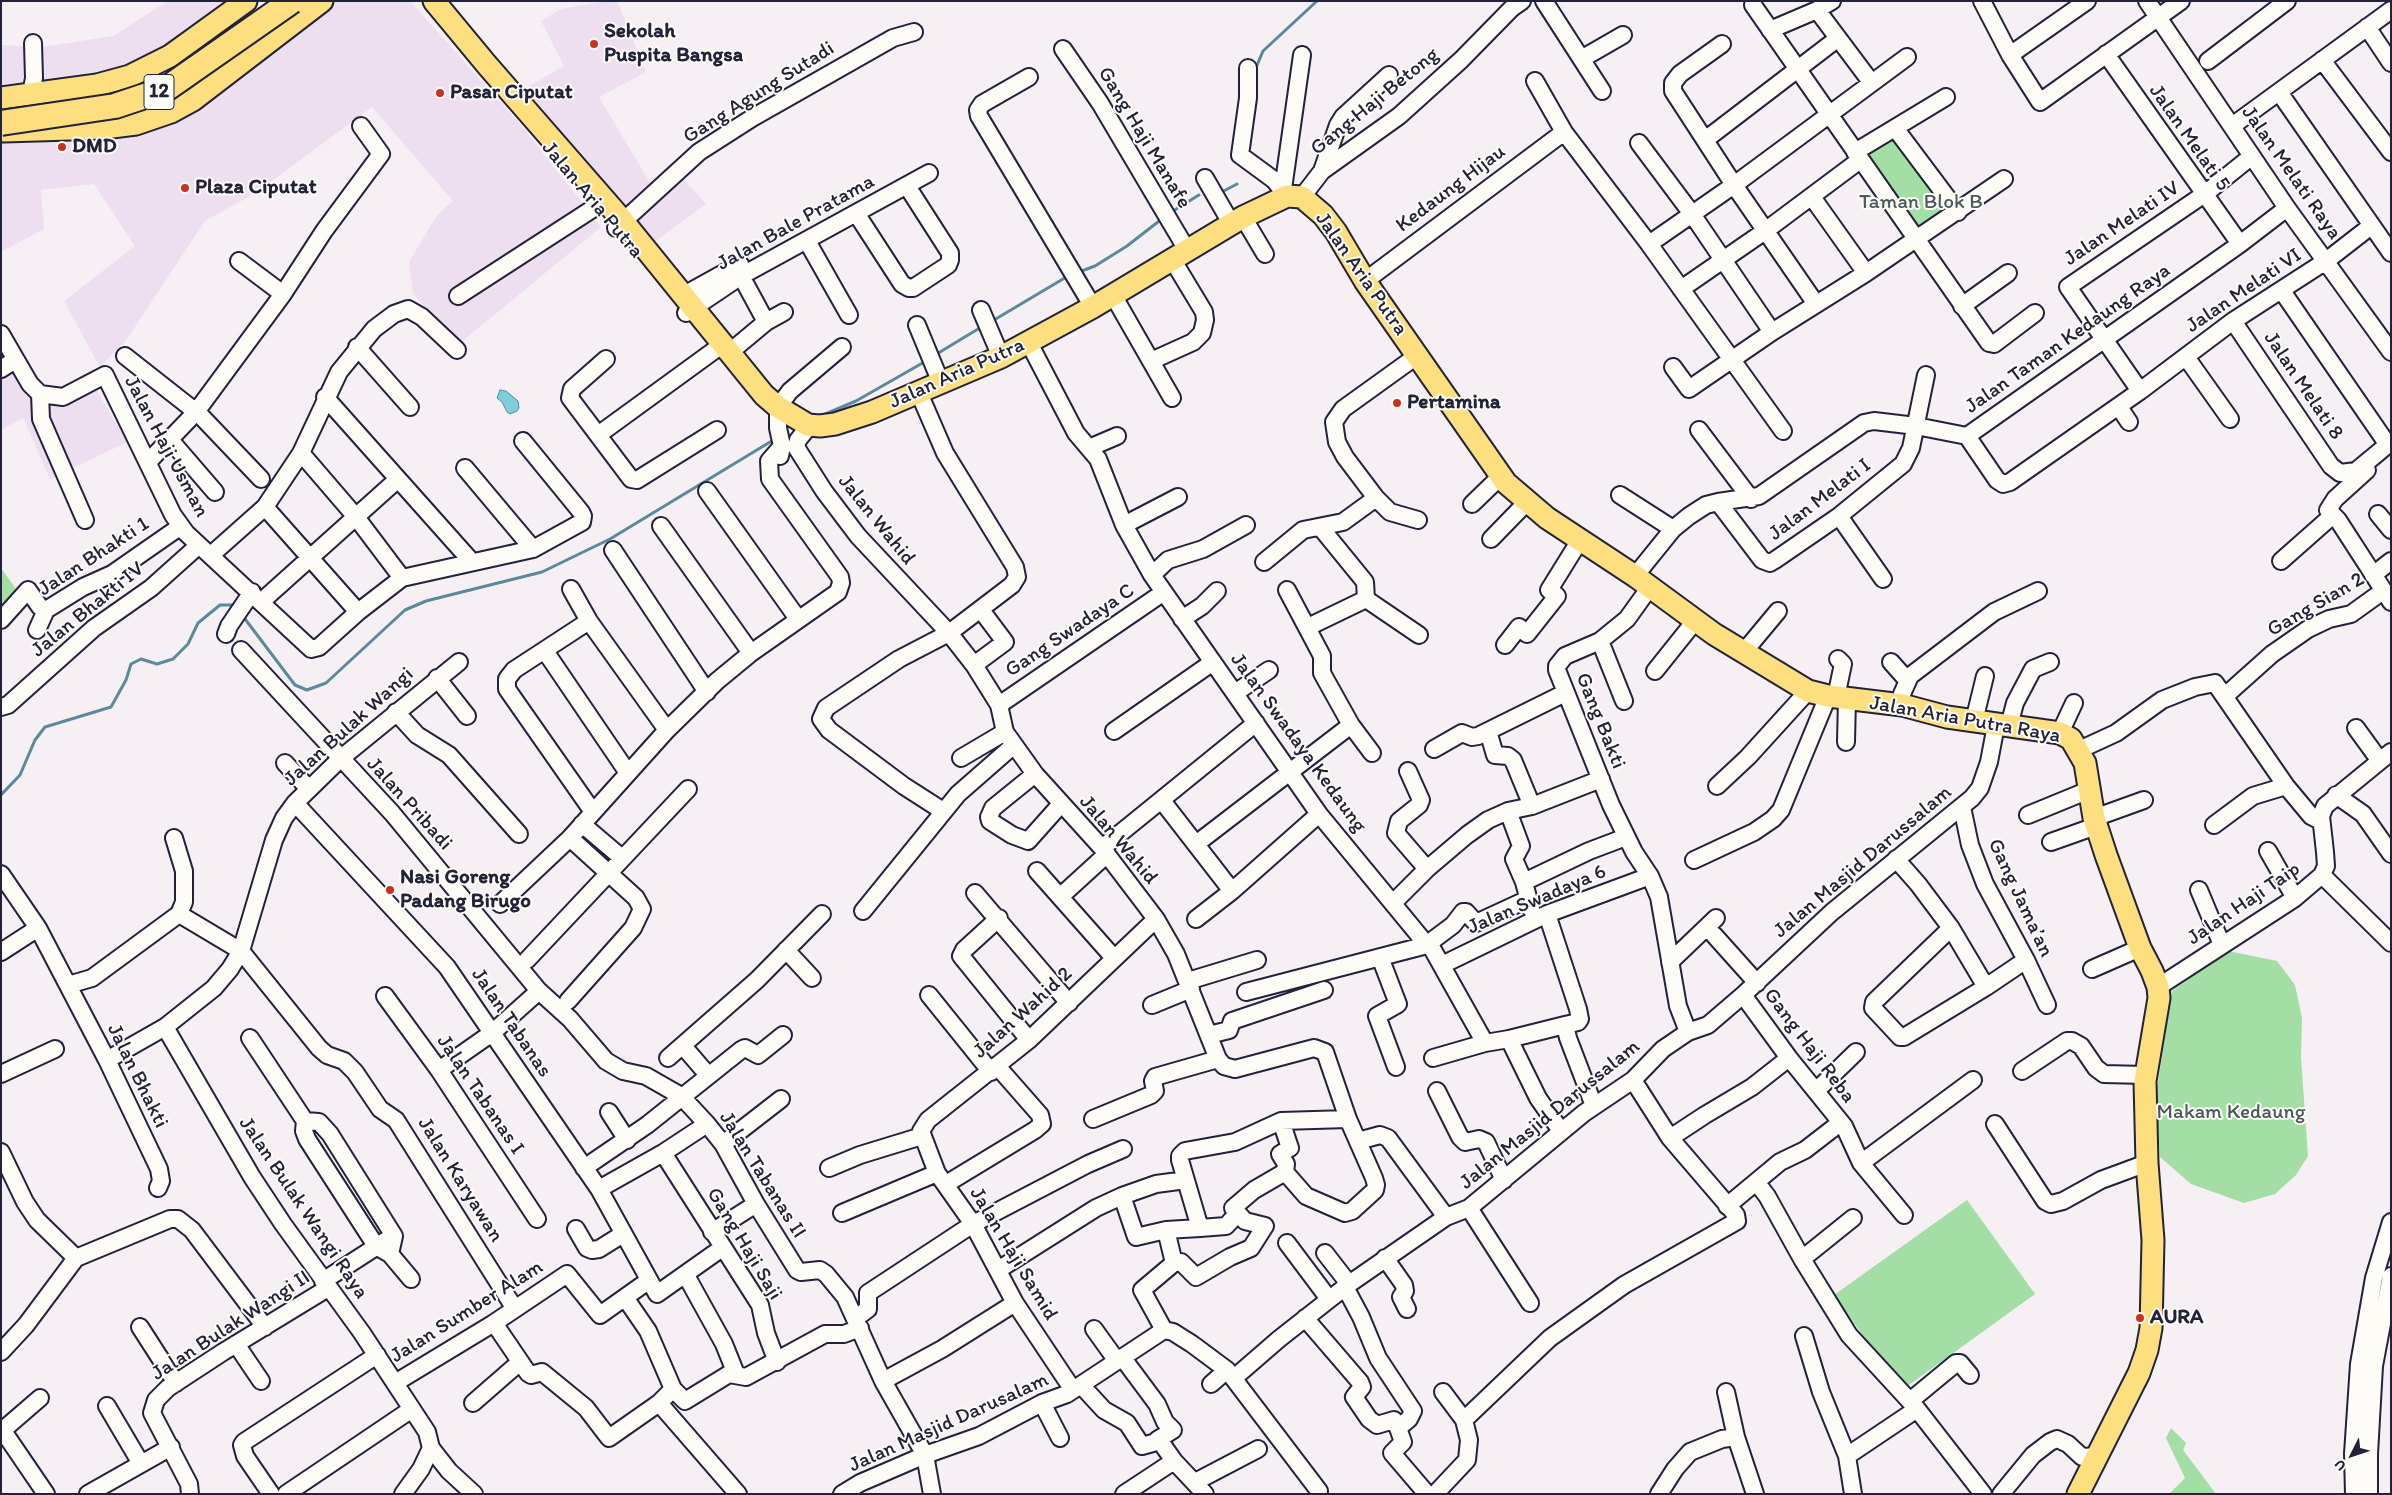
<!DOCTYPE html>
<html>
<head>
<meta charset="utf-8">
<style>
	body { margin:0 }
	#map { position:relative; width:2392px; height:1495px; overflow:hidden; background:#f6eff4; font-family:Itim,sans-serif }
	canvas { display:block }
	.frame { position:absolute; inset:0; border:2px solid #22223b; pointer-events:none }
	.north { position:absolute; left:2327px; top:1430px; width:50px; height:50px; -webkit-text-stroke:4px #fdfcf7; paint-order:stroke; rotate:229deg; font-size:14px; font-weight:700; line-height:20px; text-align:center; color:#22223b }
	.north::after { content:''; display:block; margin:auto; width:18px; height:22px; background:#22223b; clip-path:polygon(50% 0,100% 100%,50% 72%,0 100%) }
</style>
</head>
<body>
<div id="map">
<canvas width="2392" height="1495"></canvas>
<div class="frame"></div>
<div class="north">U</div>
</div>
<script>
const context = document.querySelector('canvas').getContext('2d');
context.lineJoin = 'round';
function fill(path, color) { context.fillStyle = color; context.fill(path, 'evenodd'); }
const toPath = rows => new Path2D(rows.map(r => 'M' + r).join(''));
function strokePath(path, color, width, dash) { context.strokeStyle = color; context.lineWidth = width; context.lineCap = dash ? 'butt' : 'round'; context.setLineDash(dash || []); context.stroke(path); }
function write(font, color, halo, rows, align = 'center') {
  context.font = font + ' Itim,sans-serif'; context.lineWidth = 4; context.setLineDash([]); context.textBaseline = 'middle'; context.strokeStyle = halo; context.fillStyle = color; for (const [text, x, y, turn = 0] of rows) {
    context.save(); context.translate(x, y); context.rotate((+turn || 0) * Math.PI / 180); context.textAlign = isNaN(turn) ? turn : align; if (halo) context.strokeText(text, 0, 0); context.fillText(text, 0, 0); context.restore();
  }
}
fill(toPath([
	[168,1,234,1,184,38,130,66,1,86,1,45,43,47,113,36],
	[336,1,410,1,521,125,601,227,459,344,413,294,409,262,437,215,453,201,372,107,257,192,205,221,127,339,100,367,64,301,135,246,94,184,41,190,44,229,1,252,1,133,153,121,202,99],
	[607,1,617,1,646,72,599,97,650,183,670,164,706,204,653,243,524,89,564,66,541,21,561,9],
	[1,348,44,397,88,376,127,442,50,479,23,418,1,430]
]), '#eedff0');
fill(toPath([
	[1895,128,1958,212,1917,238,1855,152],
	[1,568,19,593,1,608],
	[2228,951,2277,961,2295,985,2302,1018,2301,1058,2308,1156,2296,1175,2275,1194,2244,1203,2191,1184,2160,1157,2156,1096,2172,991],
	[1967,1200,2035,1294,1902,1390,1834,1295],
	[2171,1428,2186,1443,2183,1450,2216,1494,2169,1494,2185,1478,2166,1438]
]), '#a3dea4');
const water = toPath([
	[500,390,506,391,518,401,519,408,517,411,510,414,507,412,502,402,497,398,500,390]
]);
fill(water, '#7fcfdb');
strokePath(water, '#5a8a9b', 1);
strokePath(toPath([
	[1255,70,1263,51,1317,1],
	[1220,193,1237,184],
	[1173,211,1199,195],
	[1079,272,1095,266,1127,246,1163,218],
	[994,320,1068,276],
	[935,355,983,326],
	[823,415,856,401,926,361],
	[242,615,295,685,307,690,326,683,405,610,426,601,542,572,610,539,775,439],
	[1,795,20,775,35,740,45,727,111,707,126,680,131,664,141,659,157,664,173,659,188,644,198,623,220,605,234,605]
]), '#5a8a9b', 3);
const minor = toPath([
	[1544,1,1602,91],
	[1982,1,2010,55,2040,102,2181,1],
	[2147,1,2287,208,2391,352],
	[1753,5,1989,343,1994,344,2035,313],
	[1817,10,1871,82],
	[2367,27,2391,63],
	[1770,30,1817,10,1832,1],
	[1722,44,1680,74,1673,83,1673,91,1734,185,1816,304],
	[1063,49,1100,103,1187,250],
	[2106,54,2240,244],
	[2010,55,2087,1],
	[1583,58,1623,35],
	[2322,60,2391,152],
	[2208,61,2287,1],
	[1248,68,1248,98,1240,155,1274,180,1287,196],
	[1029,77,982,104,978,110,979,116,1093,307],
	[1535,81,1564,132,1649,244,1783,431],
	[2279,92,2391,253],
	[31,94,34,78,33,43],
	[2232,126,2391,10],
	[1895,128,1958,212],
	[1705,140,1837,39],
	[1639,143,1692,214,1772,332],
	[1855,152,1946,97],
	[1322,171,1338,125,1343,117,1389,75],
	[1205,178,1231,223],
	[1283,189,1302,55],
	[1302,197,1322,171,1399,116,1461,60,1512,8,1522,1],
	[1812,197,1866,273],
	[856,213,902,284,909,288,913,288,948,265,950,260,950,253,907,186],
	[1243,217,1265,254],
	[616,228,699,152,752,118,893,38,914,32],
	[807,241,849,315],
	[1649,244,1734,185,1907,57],
	[239,261,283,294],
	[1365,281,1564,132],
	[746,285,766,322],
	[1681,289,1765,231,1860,160],
	[2282,291,2388,445],
	[684,295,740,264],
	[1113,295,1172,398],
	[458,296,597,206],
	[1962,306,2008,273],
	[981,310,1001,357],
	[686,313,741,276,929,173],
	[2233,321,2331,466,2340,473,2356,471,2391,442],
	[917,325,941,383],
	[1,334,30,384,40,394,63,397,105,375,173,515,186,533,311,649,319,647,358,612,402,578,533,549,582,522,583,516,581,512,523,441],
	[1029,343,1076,433,1098,459,1124,525,1152,575,1319,814,1427,945,1429,943,1485,1043],
	[357,347,410,407],
	[730,352,766,322,784,312],
	[125,356,200,415,261,479],
	[2186,357,2230,419],
	[606,359,572,389,570,398,631,479,637,480,717,430],
	[1151,361,1193,342,1202,333,1205,320,1204,312,1172,259],
	[1673,367,1689,389,1772,332,1866,273,2004,179],
	[1,369,15,360],
	[2140,391,2068,287,2206,193,2252,156],
	[919,393,945,453,1015,567,1017,577,1012,585,949,633,899,659,826,708,821,719,829,730,904,786,943,811],
	[40,394,41,419,85,520],
	[325,397,472,562],
	[2119,407,2129,422],
	[810,425,798,440,796,447,824,491,858,536,949,633,974,665,999,705,1005,732,1035,774,1102,848,1156,919,1176,954,1218,1059,1224,1066,1235,1069,1314,1048,1325,1052,1348,1119,1374,1178,1376,1185,1375,1190,1352,1211,1345,1213,1306,1196,1285,1172,1286,1164,1280,1154,1290,1148,1281,1121],
	[1699,430,1751,499],
	[598,435,723,344],
	[1967,436,1997,480,2003,484,2010,482,2140,391,2233,321,2326,261,2371,226],
	[171,441,215,492],
	[1089,448,1117,436],
	[301,453,356,517,402,578],
	[780,456,782,446,778,428,778,407,790,391,842,347],
	[149,461,196,412,283,294,324,231,381,154,361,126],
	[465,468,533,549],
	[2367,470,2335,499,2328,510,2338,520,2391,602],
	[707,491,798,619],
	[1620,495,1673,529],
	[1376,498,1390,512,1418,520],
	[1718,502,1762,560,1770,563,1775,560,1839,516,1903,464,1911,448,1926,375],
	[1472,504,1501,476],
	[265,507,358,612],
	[2378,514,2391,530],
	[1839,516,1883,579],
	[1124,525,1178,497],
	[661,526,751,653],
	[1491,539,1527,502],
	[613,550,707,692],
	[211,555,265,507,301,453,339,372,374,329,394,314,408,309,422,317,457,350],
	[2281,561,2333,515],
	[1264,562,1303,530,1343,522,1376,498,1345,457,1337,442,1334,422,1343,409,1418,355],
	[1152,575,1168,560,1203,549,1246,525],
	[2373,575,2391,561],
	[1635,576,1673,529,1689,516,1706,505,1718,502,1759,496,1864,423,1874,421,1916,426,1967,436,2240,244,2287,208],
	[1650,587,1627,619,1600,641,1565,656,1557,666,1557,670,1611,805,1634,852,1650,876,1659,897,1678,1006,1688,1032],
	[571,589,589,621,667,730],
	[1287,590,1322,656,1322,673,1351,725,1372,753],
	[1366,599,1419,635],
	[262,601,398,479],
	[1182,619,1202,606,1217,591],
	[1,620,28,590,40,607,46,610],
	[589,621,514,670,507,679,507,689,593,812],
	[1308,627,1366,599,1365,582,1321,528],
	[37,630,46,610,83,587,112,574,181,526],
	[226,634,229,626,252,592],
	[1600,641,1624,701],
	[1505,645,1519,627,1527,634,1557,596,1549,590,1580,540],
	[241,650,392,813,539,991,570,1019,606,1061,623,1071,646,1076,681,1096,707,1124,723,1144,756,1204,797,1270,801,1272,820,1270,826,1274,845,1297,883,1381,925,1455,932,1494],
	[545,651,628,773],
	[1743,653,1778,611],
	[1891,662,1907,680],
	[974,665,1005,642,981,610],
	[1655,671,1695,621],
	[437,678,467,716],
	[1235,693,1269,670],
	[2225,696,2272,654,2308,629,2329,619,2351,614,2383,591],
	[1836,697,1843,664,1838,659],
	[999,705,1164,592],
	[1902,705,1902,694,1910,676,1994,612,2038,591],
	[1,707,8,705,94,628,151,588,199,545],
	[396,712,417,735,449,755,519,834],
	[1974,721,1985,676],
	[2009,726,2015,703,2033,669,2050,662],
	[2356,728,2380,761],
	[1114,731,1213,662],
	[1488,731,1495,755,1508,756,1513,760,1532,806],
	[2060,733,2074,703],
	[1846,742,1847,699],
	[1434,749,1462,733,1472,737,1478,736,1565,693],
	[2079,750,2116,733,2162,700,2195,687,2215,683,2286,786,2311,816,2321,821],
	[961,758,1005,732],
	[285,763,309,789],
	[1408,771,1421,800,1419,805,1399,821,1396,833,1427,869],
	[1035,774,993,808,989,817,990,821,1012,835,1028,841,1061,804],
	[1717,786,1748,757,1808,691],
	[2336,795,2363,814,2391,854],
	[1163,802,1232,891],
	[295,803,447,967,599,1189,657,1294,722,1248],
	[1962,807,1970,845,1985,884,2026,960,2047,1005],
	[1508,811,1521,846,1514,859,1524,882,1531,909],
	[2028,815,2089,790],
	[2094,818,2144,800],
	[582,824,622,858],
	[2214,825,2253,796,2286,786],
	[174,838,184,871,184,902,179,914],
	[2051,842,2096,826],
	[1196,844,1351,725],
	[1102,848,1256,723],
	[2268,851,2295,898],
	[1896,859,1918,884,1951,928,1986,987],
	[1694,860,1754,832,1773,819,1781,810,1828,696],
	[1037,871,1114,958],
	[1,874,38,928,107,1060,159,1169,161,1181,158,1188],
	[2322,875,2391,943],
	[1524,882,1589,851,1626,837],
	[2199,890,2222,945],
	[975,893,1069,1003],
	[1061,896,1107,854],
	[1393,903,1427,869,1467,835,1488,820,1508,811,1532,806,1601,779],
	[500,904,570,838,667,730,717,681,751,653,838,592,841,583,840,577,770,479,769,461,782,446],
	[863,911,958,794,1014,745],
	[1547,914,1578,1009,1580,1019,1578,1022,1565,1025,1568,1038,1594,1106],
	[999,918,964,950,961,956,1029,1040],
	[1196,919,1232,891,1319,814],
	[1951,928,1874,1002,1873,1008,1900,1037,1904,1037,1986,987,2026,960],
	[1714,935,1757,983],
	[1429,943,1453,925,1463,912,1466,912,1476,923,1528,899],
	[786,950,812,978],
	[1,952,38,928],
	[1380,957,1398,1004,1377,1016,1396,1067],
	[527,960,688,789],
	[1670,962,1716,918],
	[1442,965,1547,914,1650,876],
	[2092,969,2140,948],
	[1188,981,1257,960],
	[68,985,92,978,179,914,241,951,319,1048,327,1055,344,1061,355,1072,380,1109,396,1120,515,1309],
	[2158,987,2295,898,2322,875,2326,866,2325,852,2321,816,2325,806,2391,752],
	[1246,992,1427,945],
	[929,995,991,1072],
	[1743,995,1789,1058,1844,1126,1861,1163,1904,1215],
	[385,996,439,1070,537,1219],
	[568,1001,633,928,642,909,636,898,570,838],
	[1152,1005,1191,989],
	[165,1027,252,1177,283,1224,362,1333,427,1432,431,1448,449,1471,474,1494],
	[1209,1035,1229,1030,1232,1021,1324,990],
	[250,1038,305,1121,304,1131,307,1139,376,1246,390,1254,411,1279],
	[1509,1039,1565,1025],
	[683,1046,708,1075],
	[668,1058,757,980,822,914],
	[1433,1058,1485,1043,1509,1039,1538,1098,1561,1131],
	[107,1060,165,1027,214,988,230,969,241,951,274,840,284,818,295,803,340,759,459,662],
	[439,1070,492,1033,539,991],
	[2022,1071,2067,1041,2072,1041,2081,1046,2096,1068,2104,1074,2145,1075],
	[1,1074,55,1049],
	[1817,1090,1856,1052],
	[1437,1091,1460,1137,1465,1142,1479,1139,1486,1142,1504,1180],
	[609,1112,627,1140],
	[1093,1119,1151,1095,1155,1091,1153,1081,1155,1077,1218,1059],
	[305,1121,319,1122,330,1134,394,1236,390,1254],
	[1995,1124,2045,1201,2051,1204,2063,1201,2101,1180,2147,1163],
	[1670,1138,1705,1115,1752,1087,1789,1058],
	[1358,1141,1380,1135,1388,1138,1446,1217],
	[723,1144,781,1099],
	[1,1152,25,1202,37,1220,76,1258],
	[663,1153,760,1305,766,1333,777,1362],
	[1861,1163,1973,1080],
	[584,1168,647,1125,741,1050,745,1048,758,1055,783,1035],
	[829,1168,860,1155,922,1136],
	[1757,1183,1767,1196,1802,1259,1849,1335,1917,1409,1983,1494],
	[946,1184,1035,1130,1042,1124,1040,1115,997,1066],
	[599,1189,663,1153,707,1124],
	[1122,1196,1136,1237,1166,1230,1174,1263,1142,1290,1164,1330],
	[1727,1206,1780,1162,1805,1150,1840,1123],
	[1469,1208,1530,1303],
	[842,1213,937,1173],
	[1200,1228,1226,1226,1238,1213],
	[576,1229,587,1248,592,1250,599,1249,623,1234],
	[1166,1230,1200,1228,1180,1160,1180,1156,1185,1151,1235,1142,1281,1121,1348,1119],
	[712,1232,756,1204],
	[1287,1243,1329,1299],
	[1325,1253,1349,1284],
	[76,1258,170,1219,178,1219,192,1230,265,1327],
	[1385,1258,1404,1285,1405,1291,1401,1297,1407,1309],
	[1802,1259,1853,1218],
	[1174,1263,1181,1262,1196,1277,1230,1257,1251,1248,1265,1226,1245,1221,1233,1208,1254,1190,1285,1172],
	[998,1270,1096,1208,1122,1196,1156,1184,1186,1180],
	[688,1279,724,1344,736,1374],
	[323,1281,385,1241],
	[1345,1287,1361,1317,1378,1358,1413,1411,1409,1419,1398,1428,1403,1442,1392,1453,1427,1494],
	[626,1299,648,1331,673,1389,685,1401,729,1374,746,1377,825,1334,844,1334,860,1328],
	[856,1318,868,1309,868,1293,973,1224,1088,1164,1123,1149],
	[1305,1318,1360,1382,1362,1387,1354,1397,1369,1419,1377,1425,1394,1420,1398,1428],
	[494,1323,528,1373,531,1375,542,1372,586,1408,609,1438,659,1403,673,1389],
	[140,1327,176,1383],
	[1094,1329,1117,1361],
	[1804,1336,1821,1392,1847,1456,1853,1494],
	[236,1344,261,1381],
	[1,1352,26,1325,76,1258],
	[1122,1357,1157,1404,1165,1422,1173,1430,1157,1440],
	[1234,1378,1279,1339,1349,1284,1446,1217,1469,1208,1584,1113,1633,1080,1663,1049,1688,1032,1708,1025,1743,995,1832,912,1972,798,1980,788,1989,762,1996,725],
	[883,1381,942,1349,1015,1303],
	[395,1383,494,1323,567,1274,600,1315,648,1281],
	[1211,1384,1227,1370],
	[1081,1385,1104,1410,1127,1423,1142,1446,1160,1441,1174,1461,1205,1494],
	[1073,1390,1015,1303,973,1224,937,1173,921,1131,928,1120,1029,1040,1156,919],
	[1726,1392,1736,1437,1755,1494],
	[1910,1401,1956,1363,1960,1363,1970,1375],
	[473,1403,520,1362],
	[659,1403,738,1494],
	[1042,1403,1060,1438],
	[107,1406,140,1462],
	[1464,1420,1550,1338,1624,1285,1737,1221,1736,1215,1670,1138,1633,1080],
	[1,1428,46,1494],
	[3,1430,40,1398],
	[1847,1456,1917,1409],
	[1195,1482,1258,1449],
	[88,1494,171,1447],
	[190,1494,189,1484,152,1413,156,1400,168,1388,223,1352,328,1288],
	[271,1494,245,1456,242,1445,244,1442,377,1355],
	[286,1494,412,1409],
	[403,1494,421,1469,431,1448],
	[842,1494,860,1483,925,1455,979,1436,1042,1403,1067,1394,1164,1330,1173,1332,1192,1344,1227,1370,1319,1491],
	[1124,1494,1174,1461],
	[1435,1494,1467,1460,1469,1440,1464,1420,1443,1392],
	[1659,1494,1675,1469,1690,1452,1722,1439,1736,1437],
	[2001,1494,2033,1455,2050,1442,2057,1439,2068,1444,2082,1457,2098,1456],
	[2354,1494,2353,1454,2359,1364,2374,1278,2391,1222],
	[2369,1494,2369,1454,2374,1366,2391,1276]
]);
const major = toPath([
	[434,1,487,65,623,221,764,395,778,407,808,425,820,426,835,424,872,412,1001,357,1093,307,1243,217,1287,196,1302,197,1323,215,1336,232,1365,281,1506,483,1547,518,1635,576,1714,634,1808,691,1828,696,1902,705,1947,717,2060,733,2071,739,2085,763,2094,818,2106,855,2140,948,2152,971,2158,987,2159,998,2145,1081,2147,1163,2153,1240,2151,1328,2147,1350,2139,1373,2078,1494],
	[1,98,97,85,130,76,170,56,246,1],
	[4,131,104,128,136,124,171,112,193,100,322,1]
]);
strokePath(minor, '#22223b', 20);
strokePath(major, '#22223b', 25);
strokePath(minor, '#fdfcf7', 16);
strokePath(major, '#fddf80', 21);
const highwayBridge = toPath([
	[1,123,115,106,166,89,292,1]
]);
strokePath(highwayBridge, '#22223b', 28, []);
strokePath(highwayBridge, '#fddf80', 24);
for (const [x, y, r, color] of [
	[594,44,5,"#c8321e"],
	[440,93,5,"#c8321e"],
	[62,147,5,"#c8321e"],
	[185,188,5,"#c8321e"],
	[1397,403,5,"#c8321e"],
	[390,890,5,"#c8321e"],
	[2140,1318,5,"#c8321e"]
]) { const dot = new Path2D(); dot.arc(x, y, r, 0, 2 * Math.PI); context.fillStyle = color; context.fill(dot); strokePath(dot, '#fdfcf7', 2); }
for (const [x, y, w] of [
	[159,92,30]
]) { const box = new Path2D(); box.roundRect(x - w / 2, y - 17.5, w, 35, 4); context.fillStyle = '#fdfcf7'; context.fill(box); strokePath(box, '#22223b', 1); }
write('bold 20px', '#22223b', null, [
	["12",159,92]
]);
write('bold 21px', '#22223b', '#fdfcf7', [
	["Sekolah",604,32],
	["Puspita Bangsa",604,56],
	["Pasar Ciputat",450,93],
	["DMD",72,147],
	["Plaza Ciputat",195,188],
	["Pertamina",1407,403],
	["Nasi Goreng",400,878],
	["Padang Birugo",400,902],
	["AURA",2150,1318]
], 'left');
write('21px', '#22223b', '#fdfcf7', [
	["Gang Agung Sutadi",759,93,-32],
	["Gang Haji Betong",1375,102,-39],
	["Gang Haji Manafe",1144,138,59],
	["Jalan Melati 5",2189,138,55],
	["Jalan Melati Raya",2291,173,55],
	["Kedaung Hijau",1451,189,-37],
	["Jalan Aria Putra",592,200,50],
	["Jalan Bale Pratama",796,223,-29],
	["Jalan Melati IV",2122,224,-34],
	["Jalan Aria Putra",1361,274,55],
	["Jalan Melati VI",2244,291,-34],
	["Jalan Taman Kedaung Raya",2068,339,-35],
	["Jalan Aria Putra",957,374,-24],
	["Jalan Melati 8",2303,386,56],
	["Jalan Haji Usman",166,447,62],
	["Jalan Melati I",1820,500,-37],
	["Jalan Wahid",876,520,51],
	["Jalan Bhakti 1",94,557,-33],
	["Gang Sian 2",2316,605,-30],
	["Jalan Bhakti IV",88,610,-39],
	["Gang Swadaya C",1070,631,-34],
	["Jalan Aria Putra Raya",1965,720,10],
	["Gang Bakti",1600,721,68],
	["Jalan Bulak Wangi",349,727,-42],
	["Jalan Swadaya Kedaung",1298,743,54],
	["Jalan Pribadi",409,804,48],
	["Jalan Wahid",1118,840,50],
	["Jalan Masjid Darussalam",1863,862,-40],
	["Gang Jama’an",2020,898,65],
	["Jalan Swadaya 6",1537,900,-23],
	["Jalan Haji Taip",2244,904,-34],
	["Jalan Wahid 2",1023,1013,-42],
	["Jalan Tabanas",511,1023,56],
	["Gang Haji Reba",1809,1046,53],
	["Jalan Bhakti",137,1076,64],
	["Jalan Tabanas I",480,1095,56],
	["Jalan Masjid Darussalam",1550,1115,-39],
	["Jalan Tabanas II",762,1175,58],
	["Jalan Karyawan",460,1180,58],
	["Jalan Bulak Wangi Raya",303,1208,56],
	["Gang Haji Saji",744,1244,59],
	["Jalan Haji Samid",1013,1254,59],
	["Jalan Sumber Alam",467,1312,-32],
	["Jalan Bulak Wangi II",231,1326,-33],
	["Jalan Masjid Darusalam",949,1423,-24]
]);
write('21px', '#495a5a', '#fdfcf7', [
	["Taman Blok B",1921,203],
	["Makam Kedaung",2231,1113]
]);
</script>
</body>
</html>
